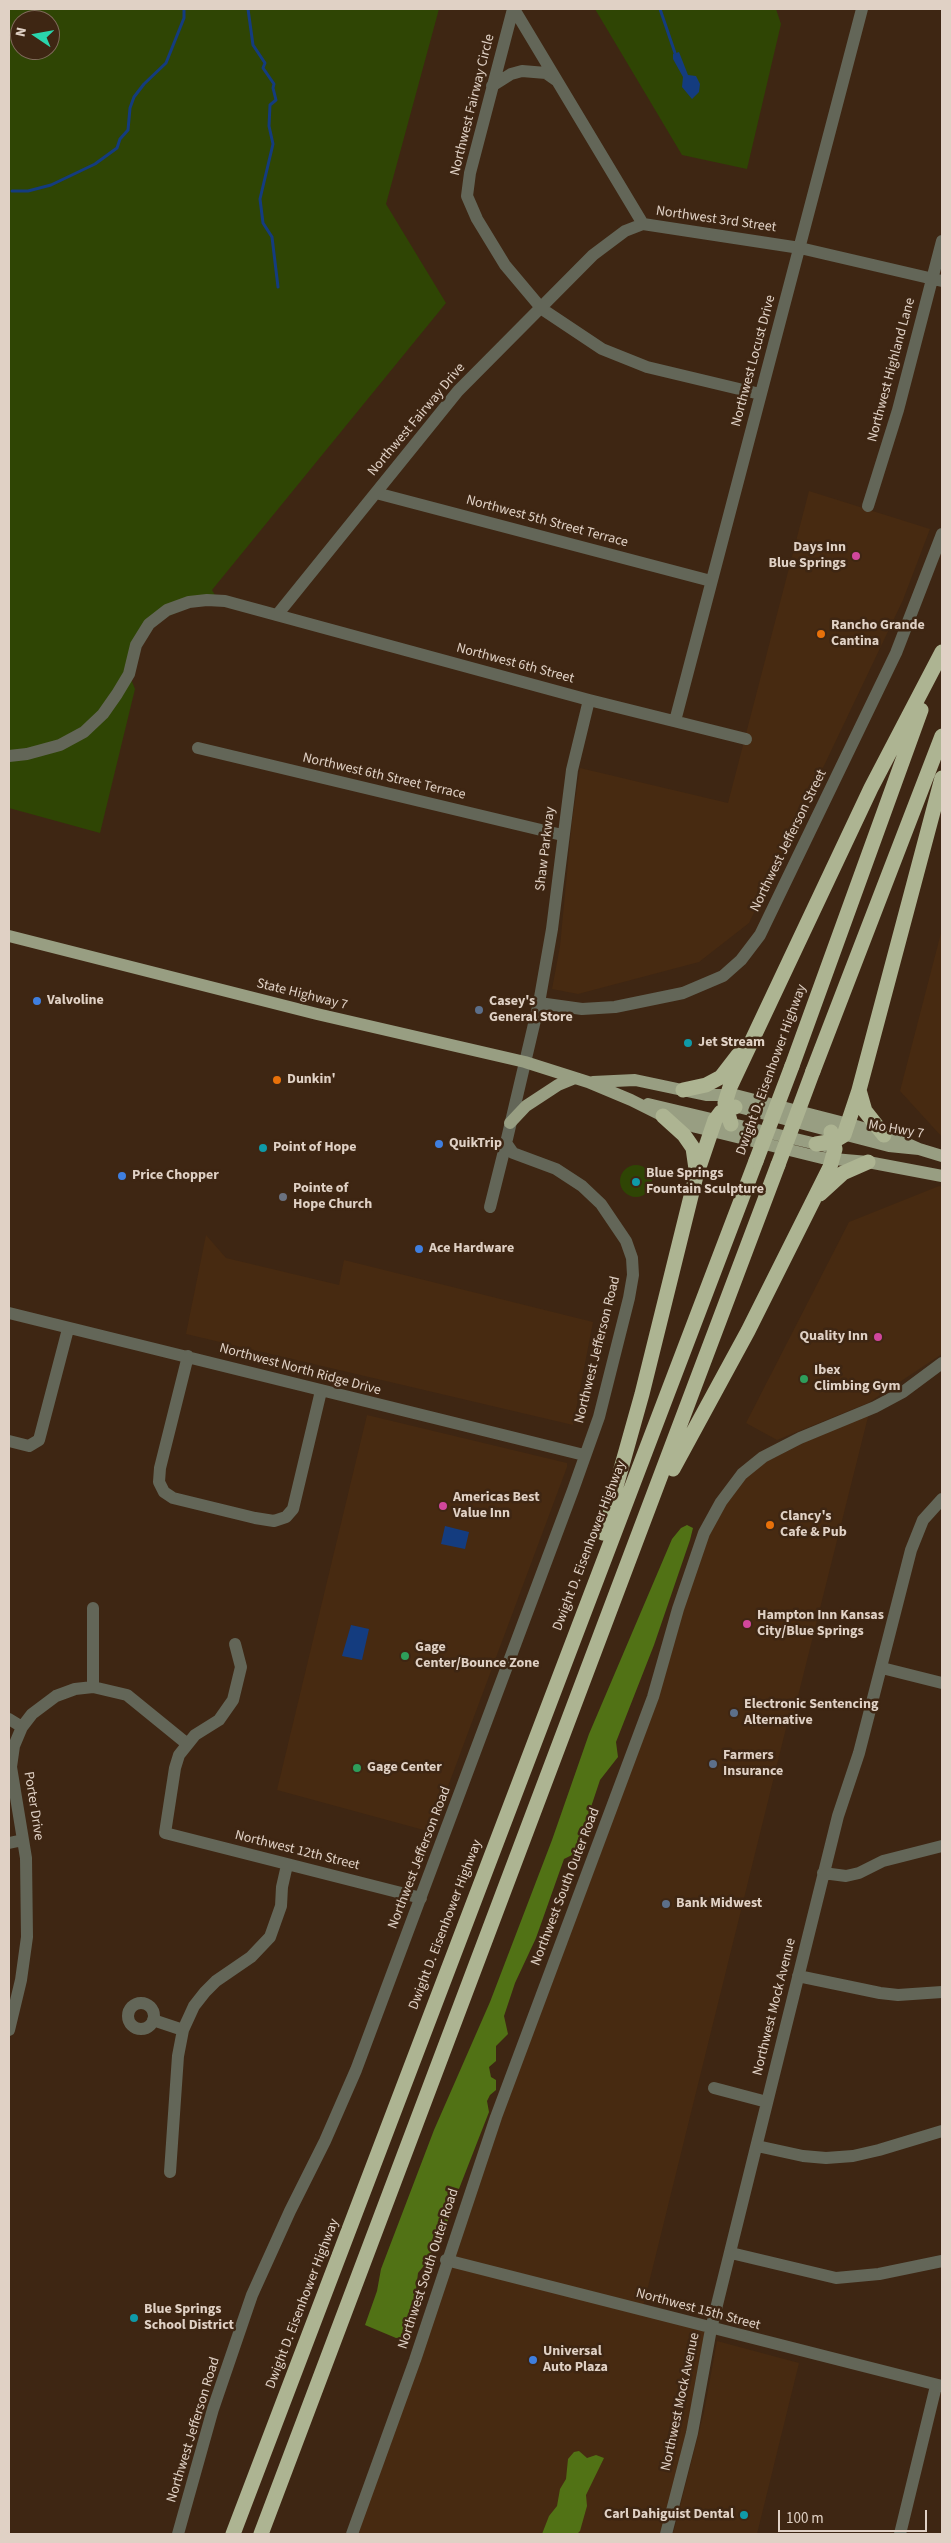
<!DOCTYPE html>
<html>
<head>
<meta charset="utf-8">
<style>
	body { margin:0 }
	#map { position:relative; width:951px; height:2543px; overflow:hidden; background:#3e2613; font-family:"Source Sans 3",sans-serif }
	canvas { display:block }
	.frame { position:absolute; inset:0; border:10px solid #e0d1c5; pointer-events:none }
	.north { position:absolute; left:10px; top:10px; width:50px; height:50px; box-sizing:border-box; background:#3e2613; border:1px solid #7f6a5a; border-radius:50%; rotate:282deg; font-size:14px; font-weight:700; line-height:20px; text-align:center; color:#e0d1c5 }
	.north::after { content:''; display:block; margin:auto; width:18px; height:22px; background:#2ad5ac; clip-path:polygon(50% 0,100% 100%,50% 72%,0 100%) }
	.scale { position:absolute; left:778px; top:2510px; width:149px; height:22px; box-sizing:border-box; border:2px solid #e0d1c5; border-top:0; padding-left:6px; font-size:15px; line-height:18px; white-space:nowrap; color:#e0d1c5; -webkit-text-stroke:4px #3e2613; paint-order:stroke }
</style>
</head>
<body>
<div id="map">
<canvas width="951" height="2543"></canvas>
<div class="frame"></div>
<div class="north">N</div>
<div class="scale">100 m</div>
</div>
<script>
const context = document.querySelector('canvas').getContext('2d');
context.lineJoin = 'round';
function fill(path, color) { context.fillStyle = color; context.fill(path, 'evenodd'); }
const toPath = rows => new Path2D(rows.map(r => 'M' + r).join(''));
function strokePath(path, color, width, dash) { context.strokeStyle = color; context.lineWidth = width; context.lineCap = dash ? 'butt' : 'round'; context.setLineDash(dash || []); context.stroke(path); }
function write(font, color, halo, rows, align = 'center') {
  context.font = font + ' "Source Sans 3",sans-serif'; context.lineWidth = 5; context.setLineDash([]); context.textBaseline = 'middle'; context.strokeStyle = halo; context.fillStyle = color; for (const [text, x, y, turn = 0] of rows) {
    context.save(); context.translate(x, y); context.rotate((+turn || 0) * Math.PI / 180); context.textAlign = isNaN(turn) ? turn : align; if (halo) context.strokeText(text, 0, 0); context.fillText(text, 0, 0); context.restore();
  }
}
fill(toPath([
	[809,491,930,529,903,600,749,923,699,962,578,994,552,989,560,946,572,821,580,768,728,803],
	[942,929,942,1137,900,1091],
	[939,1186,942,1187,942,1354,868,1403,777,1440,746,1423,849,1222],
	[206,1235,226,1258,339,1285,344,1260,593,1322,573,1425,186,1334],
	[870,1409,793,1716,789,1716,642,2311,711,2329,666,2534,352,2534,596,1850,704,1533,742,1474],
	[367,1415,567,1463,567,1467,431,1832,277,1790],
	[717,2341,799,2363,757,2534,673,2534,704,2412]
]), '#472a11');
fill(toPath([
	[9,9,439,9,386,204,446,303,212,590,218,600,207,600,149,624,129,674,135,689,100,833,9,808],
	[20,20,50,20,50,50,20,50],
	[595,9,776,9,781,24,747,169,682,155],
	'620 1181a16 16 0 1 1 32 0a16 16 0 1 1-32 0Z'
]), '#2f4504');
fill(toPath([
	[687,1525,693,1528,690,1540,654,1645,616,1742,618,1757,600,1780,580,1840,574,1854,564,1859,536,1938,515,1983,504,2016,508,2034,496,2046,496,2061,489,2067,491,2077,496,2080,496,2090,490,2095,487,2101,489,2112,457,2194,449,2202,446,2209,448,2220,444,2235,432,2244,431,2257,418,2273,412,2325,405,2337,396,2338,365,2325,377,2291,381,2269,434,2130,490,2002,552,1840,589,1734,672,1539,681,1528],
	[579,2451,587,2458,596,2455,604,2458,586,2495,587,2506,580,2531,577,2534,542,2534,549,2516,557,2506,560,2489,566,2479,568,2459,574,2452]
]), '#517215');
fill(toPath([
	[679,52,688,75,696,76,700,84,699,92,692,99,682,87,683,77,673,59,673,54],
	[445,1526,469,1532,465,1549,441,1544],
	[351,1625,369,1629,362,1660,342,1656]
]), '#143c7f');
strokePath(toPath([
	[248,9,253,45,265,63,263,68,274,84,273,88,276,100,270,105,269,126,273,144,260,199,263,223,272,237,278,287],
	[660,9,675,53],
	[12,191,28,191,51,185,95,164,117,148,120,139,128,130,130,108,134,97,144,84,166,63,184,18,184,9]
]), '#143c7f', 3);
strokePath(toPath([
	[513,9,470,173,467,196,477,219,505,265,542,309,602,349,647,367,760,394],
	[514,9,643,224,800,248,942,281],
	[492,86,511,74,522,71,546,73,556,80],
	[376,493,711,581],
	[868,506,898,410,942,241],
	[277,615,458,391,593,255,625,231,643,224],
	[675,721,862,9],
	[198,748,562,835],
	[9,756,27,754,60,745,84,732,103,714,117,694,129,674,136,645,149,624,167,610,189,602,207,600,225,601,589,700,746,739],
	[539,1003,582,1009,615,1007,683,993,723,976,741,960,760,935,896,653,942,534],
	[490,1207,506,1143],
	[9,1313,584,1455],
	[188,1356,160,1468,159,1482,164,1492,173,1498,255,1518,274,1521,286,1517,293,1509,321,1391],
	[9,1441,29,1446,39,1440,68,1329],
	[235,1644,241,1667,233,1700,219,1720,195,1735,179,1755,175,1768,165,1833,421,1898],
	[882,1668,942,1683],
	[93,1687,93,1608],
	[9,1719,22,1727],
	[9,1843,23,1840],
	[823,1873,846,1876,859,1873,883,1861,942,1846],
	[798,1976,880,1993,898,1995,942,1992],
	'128 2016a13 13 0 1 1 26 0a13 13 0 1 1-26 0Z',
	[153,2020,183,2030],
	[9,2030,21,1980,27,1937,26,1858,11,1767,14,1746,22,1727,32,1714,56,1696,75,1689,93,1687,127,1695,186,1743],
	[714,2088,767,2102],
	[757,2146,803,2156,826,2158,853,2156,879,2150,942,2131],
	[170,2172,178,2056,183,2030,194,2006,205,1992,216,1981,251,1957,270,1937,281,1906,282,1887,287,1865],
	[731,2253,836,2278,879,2274,942,2261],
	[446,2260,942,2386],
	[178,2534,213,2409,252,2295,290,2211,325,2141,356,2070,573,1490,599,1417,629,1298,633,1275,632,1258,626,1241,601,1204,582,1186,556,1169,513,1153,506,1143,539,1003,552,929,572,770,589,700],
	[352,2534,415,2360,496,2117,653,1697,678,1609,704,1533,721,1502,742,1474,763,1457,800,1438,875,1407,903,1392,942,1363],
	[666,2534,692,2433,711,2329,838,1816,859,1753,911,1550,923,1520,942,1499],
	[900,2534,936,2386]
]), '#636658', 12);
strokePath(toPath([
	[9,936,317,1014,525,1062,588,1082,631,1100,663,1116,696,1127,822,1158,868,1162,942,1176],
	[593,1082,635,1080,706,1095,735,1095,856,1126,892,1137,919,1149],
	[648,1104,825,1146],
	[727,1104,889,1146,919,1149,942,1156],
	[510,1123,526,1106,558,1085,575,1078]
]), '#989e82', 12);
strokePath(toPath([
	[792,1066,921,710],
	[813,1071,942,736],
	[683,1090,706,1085,721,1077,738,1055],
	[859,1090,865,1111,884,1135],
	[663,1116,684,1135,693,1148,696,1169],
	[731,1124,725,1103,730,1087,871,788,942,652],
	[816,1144,834,1141,844,1135,859,1090,942,778],
	[820,1194,843,1173,868,1162],
	[673,1469,748,1331,830,1167,835,1149,831,1132],
	[603,1533,642,1394,696,1176,715,1120,721,1112,735,1107],
	[233,2534,756,1161],
	[261,2534,778,1165]
]), '#adb492', 15);
strokePath(toPath([
	[756,1161,792,1066],
	[778,1165,813,1071]
]), '#adb492', 15);
for (const [x, y, r, color] of [
	[856,556,5,"#d1479c"],
	[821,634,5,"#e8710a"],
	[37,1001,5,"#3f7fe0"],
	[479,1010,5,"#5c6f8a"],
	[688,1043,5,"#0f9aa8"],
	[277,1080,5,"#e8710a"],
	[439,1144,5,"#3f7fe0"],
	[263,1148,5,"#0f9aa8"],
	[122,1176,5,"#3f7fe0"],
	[636,1182,5,"#0f9aa8"],
	[283,1197,5,"#6b7280"],
	[419,1249,5,"#3f7fe0"],
	[878,1337,5,"#d1479c"],
	[804,1379,5,"#2e9e5b"],
	[443,1506,5,"#d1479c"],
	[770,1525,5,"#e8710a"],
	[747,1624,5,"#d1479c"],
	[405,1656,5,"#2e9e5b"],
	[734,1713,5,"#5c6f8a"],
	[713,1764,5,"#5c6f8a"],
	[357,1768,5,"#2e9e5b"],
	[666,1904,5,"#5c6f8a"],
	[134,2318,5,"#0f9aa8"],
	[533,2360,5,"#3f7fe0"],
	[744,2515,5,"#0f9aa8"]
]) { const dot = new Path2D(); dot.arc(x, y, r, 0, 2 * Math.PI); context.fillStyle = color; context.fill(dot); strokePath(dot, '#3e2613', 2); }
write('14px', '#e0d1c5', '#3e2613', [
	["Northwest Fairway Circle",473,105,-76],
	["Northwest 3rd Street",716,220,8],
	["Northwest Locust Drive",754,361,-75],
	["Northwest Highland Lane",892,370,-75],
	["Northwest Fairway Drive",417,420,-50],
	["Northwest 5th Street Terrace",547,522,15],
	["Northwest 6th Street",515,664,15],
	["Northwest 6th Street Terrace",384,777,13],
	["Northwest Jefferson Street",789,841,-64],
	["Shaw Parkway",546,849,-83],
	["State Highway 7",302,995,14],
	["Dwight D. Eisenhower Highway",772,1070,-70],
	["Mo Hwy 7",896,1130,10],
	["Northwest Jefferson Road",598,1350,-76],
	["Northwest North Ridge Drive",300,1370,15],
	["Dwight D. Eisenhower Highway",590,1546,-69],
	["Porter Drive",33,1806,81],
	["Northwest 12th Street",297,1851,14],
	["Northwest Jefferson Road",420,1858,-69],
	["Northwest South Outer Road",566,1887,-69],
	["Dwight D. Eisenhower Highway",446,1925,-69],
	["Northwest Mock Avenue",775,2007,-76],
	["Northwest South Outer Road",429,2269,-72],
	["Dwight D. Eisenhower Highway",303,2304,-69],
	["Northwest 15th Street",698,2310,15],
	["Northwest Mock Avenue",681,2402,-78],
	["Northwest Jefferson Road",194,2430,-73]
]);
write('bold 14px', '#e0d1c5', '#3e2613', [
	["Days Inn",846,548,"right"],
	["Blue Springs",846,564,"right"],
	["Rancho Grande",831,626],
	["Cantina",831,642],
	["Valvoline",47,1001],
	["Casey's",489,1002],
	["General Store",489,1018],
	["Jet Stream",698,1043],
	["Dunkin'",287,1080],
	["QuikTrip",449,1144],
	["Point of Hope",273,1148],
	["Blue Springs",646,1174],
	["Fountain Sculpture",646,1190],
	["Price Chopper",132,1176],
	["Pointe of",293,1189],
	["Hope Church",293,1205],
	["Ace Hardware",429,1249],
	["Quality Inn",868,1337,"right"],
	["Ibex",814,1371],
	["Climbing Gym",814,1387],
	["Americas Best",453,1498],
	["Value Inn",453,1514],
	["Clancy's",780,1517],
	["Cafe & Pub",780,1533],
	["Hampton Inn Kansas",757,1616],
	["City/Blue Springs",757,1632],
	["Gage",415,1648],
	["Center/Bounce Zone",415,1664],
	["Electronic Sentencing",744,1705],
	["Alternative",744,1721],
	["Farmers",723,1756],
	["Insurance",723,1772],
	["Gage Center",367,1768],
	["Bank Midwest",676,1904],
	["Blue Springs",144,2310],
	["School District",144,2326],
	["Universal",543,2352],
	["Auto Plaza",543,2368],
	["Carl Dahiguist Dental",734,2515,"right"]
], 'left');
</script>
</body>
</html>
